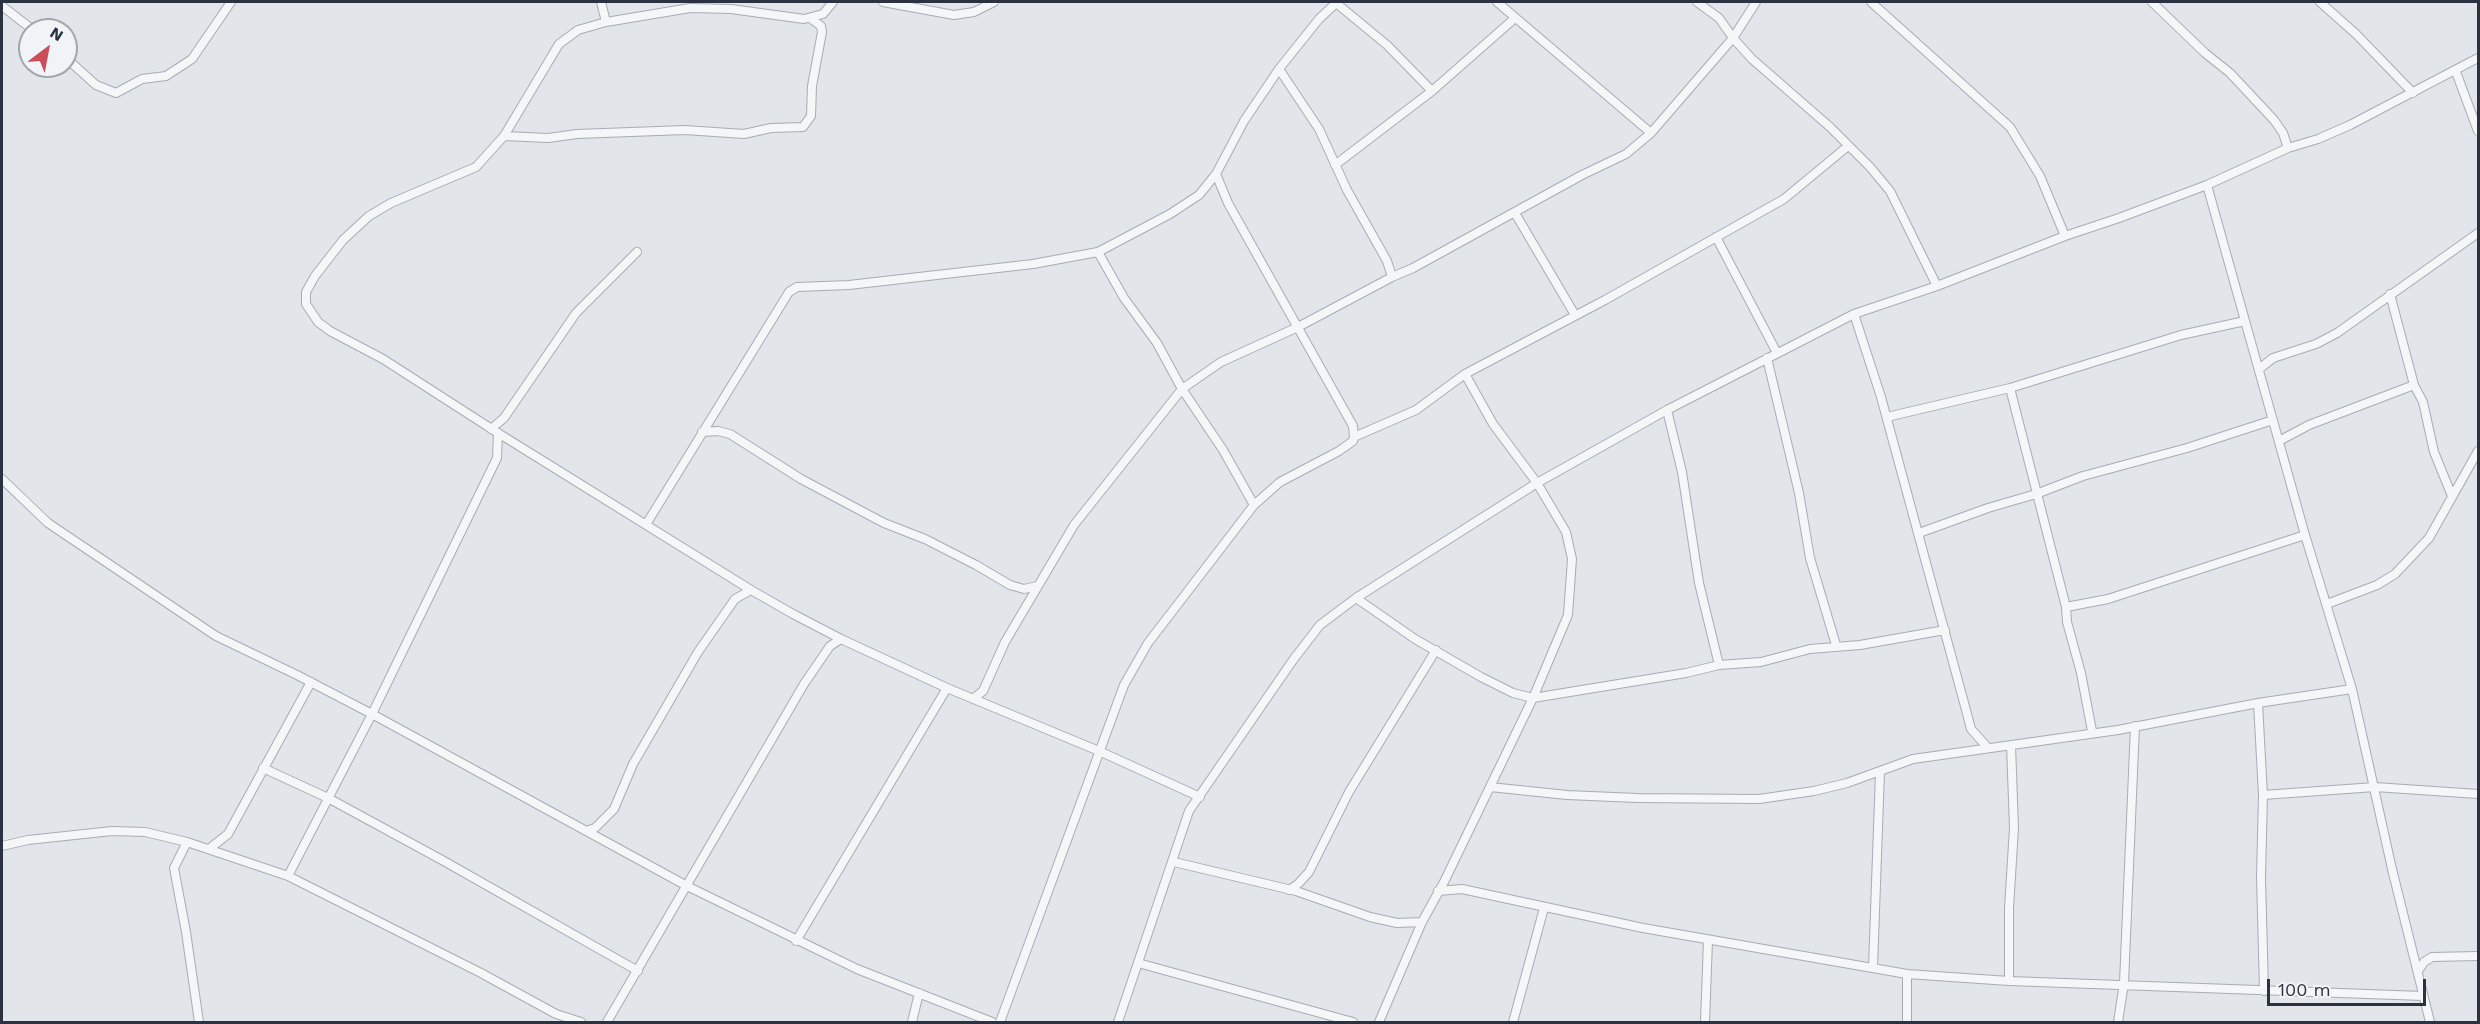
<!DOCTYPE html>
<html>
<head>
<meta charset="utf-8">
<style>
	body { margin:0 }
	#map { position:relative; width:2480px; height:1024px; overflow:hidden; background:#e2e5ea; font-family:"Work Sans",sans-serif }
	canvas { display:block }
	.frame { position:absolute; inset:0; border:3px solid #2b3241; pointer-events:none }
	.north { position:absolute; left:18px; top:18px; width:60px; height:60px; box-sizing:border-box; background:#f1f4f7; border:2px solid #a2a6ae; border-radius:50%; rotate:32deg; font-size:16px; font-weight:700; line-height:24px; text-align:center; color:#2b3241 }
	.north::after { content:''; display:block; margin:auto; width:21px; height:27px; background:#c94d5b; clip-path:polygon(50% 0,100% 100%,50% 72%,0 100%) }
	.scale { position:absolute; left:2267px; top:979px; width:159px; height:27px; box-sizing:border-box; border:3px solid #2b3241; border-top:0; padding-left:8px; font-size:18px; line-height:21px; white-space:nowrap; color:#2b3241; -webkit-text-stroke:4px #f1f4f7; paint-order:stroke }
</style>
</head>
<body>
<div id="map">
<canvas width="2480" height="1024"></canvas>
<div class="frame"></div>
<div class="north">N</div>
<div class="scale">100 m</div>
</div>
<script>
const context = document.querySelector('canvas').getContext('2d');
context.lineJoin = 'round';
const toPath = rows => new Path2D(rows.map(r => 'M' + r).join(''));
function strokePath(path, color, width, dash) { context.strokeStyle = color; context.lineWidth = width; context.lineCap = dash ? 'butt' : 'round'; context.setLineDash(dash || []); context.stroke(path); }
const minor = toPath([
	[601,2,606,22],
	[833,2,823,14,804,19,731,9,690,8,606,22,578,30,559,44,504,136,476,167,391,203,369,216,343,240,315,276,306,292,306,304,318,322,330,331,383,359,498,433,751,590,793,614,841,639,947,688,1099,751,1200,797],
	[883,2,954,15,974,12,994,2],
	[1497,2,1651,133],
	[1697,2,1719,18,1733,38,1752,59,1830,127,1870,167,1890,191,1937,286],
	[1871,2,2010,127,2040,176,2065,236],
	[2152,2,2205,53,2230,73,2274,120,2283,133,2288,148],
	[2320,2,2356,34,2413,93],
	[1336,3,1387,45,1432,91],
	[2,6,33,30],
	[66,58,96,85,116,93,142,79,166,76,192,59,231,2],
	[1279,69,1319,129,1347,190,1387,261,1392,277],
	[2456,72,2478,131],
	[504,136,548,138,577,134,685,130,744,134,771,128,803,127,811,116,812,86,822,32,821,26,810,18],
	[1335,165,1432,91,1515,18],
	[2207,185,2305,535,2352,689,2392,869,2430,1022],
	[1515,213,1575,315],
	[1716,237,1777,353],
	[1098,252,1124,298,1157,343,1182,389,1223,450,1254,505],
	[2390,294,2414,385,2423,402,2434,452,2452,496],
	[1854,314,1881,397,1966,710,1971,729,1988,748],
	[1767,358,1799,493,1810,558,1836,645],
	[2259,369,2273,358,2316,344,2337,333,2478,233],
	[2010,388,2066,607,2067,622,2081,673,2092,731],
	[1667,410,1682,472,1699,583,1719,665],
	[1887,417,2010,388,2181,335,2245,321],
	[491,429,504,418,576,313,637,252],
	[702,432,718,431,730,434,801,479,884,523,925,539,976,565,1010,585,1024,589,1037,586],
	[1354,437,1416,410,1465,374,1605,300,1784,199,1848,146],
	[2279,441,2309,425,2414,385],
	[2,479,48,523,216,636,297,675,372,714,687,886,857,969,992,1022],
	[647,523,789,292,797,287,849,285,1033,264,1098,252,1170,214,1199,195,1216,174,1244,121,1279,69,1319,19,1337,2],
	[1919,533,1988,508,2036,494,2083,476,2187,448,2273,420],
	[1356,598,1415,639,1481,677,1513,693,1533,698,1686,673,1719,665,1761,662,1810,649,1860,645,1945,630],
	[2327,604,2377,585,2395,574,2429,538,2478,451],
	[2066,607,2108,599,2305,535],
	[974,698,983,691,1005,642,1074,525,1182,389,1221,362,1298,327,1392,277,1413,268,1582,175,1626,154,1651,133,1733,38,1756,2],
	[2258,703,2263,795,2261,877,2264,991],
	[263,768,328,798,442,860,638,971],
	[1490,787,1567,795,1637,798,1759,799,1814,791,1847,783,1913,759,2118,730,2258,703,2352,689],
	[2263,795,2375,787,2478,794],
	[586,831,595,828,614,809,633,764,698,652,735,599,751,590],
	[187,842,174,868,186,932,199,1022],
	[2,846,28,840,112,831,145,832,187,842,288,876,481,973,556,1014,581,1022],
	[209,849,228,834,311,682],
	[1174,862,1296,891,1370,917,1397,923,1422,922],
	[288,876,372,714,497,458,498,433],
	[1289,890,1298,884,1309,872,1349,792,1436,650],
	[1438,891,1462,889,1643,928,1907,974,2009,981,2423,996],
	[796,941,947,688],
	[1138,963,1353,1022],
	[1873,967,1880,772],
	[2418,971,2424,962,2432,957,2478,956],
	[2009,981,2009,908,2014,828,2011,745],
	[607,1022,804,684,830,646,841,639],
	[912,1022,919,993],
	[1000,1022,1124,685,1148,643,1254,505,1280,482,1339,451,1353,441,1354,437,1353,426,1228,203,1216,174],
	[1118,1022,1189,811,1293,660,1320,625,1356,598,1537,483,1667,410,1854,314,1937,286,2065,236,2119,218,2207,185,2288,148,2318,139,2350,125,2478,58],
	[1379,1022,1422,922,1444,882,1533,698,1568,615,1572,559,1566,532,1537,483,1493,424,1465,374],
	[1513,1022,1544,908],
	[1705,1022,1708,940],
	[1907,1022,1907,974],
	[2118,1022,2124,983,2135,726]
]);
strokePath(minor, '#a7acb4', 10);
strokePath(minor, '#f4f6f8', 8);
</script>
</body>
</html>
